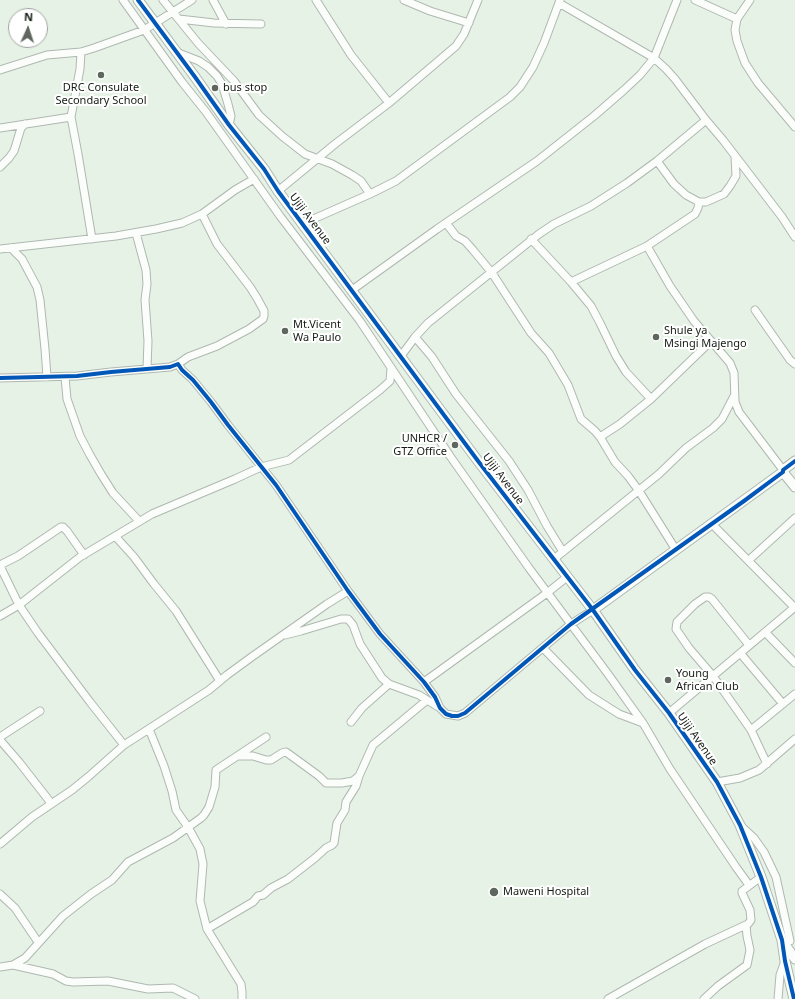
<!DOCTYPE html>
<html>
<head>
<meta charset="utf-8">
<style>
	body { margin:0 }
	#map { position:relative; width:795px; height:999px; overflow:hidden; background:#e7f2e7; font-family:"Noto Sans",sans-serif }
	canvas { display:block }
	.north { position:absolute; left:8px; top:8px; width:40px; height:40px; box-sizing:border-box; background:#fff; border:1px solid #a1a4a1; border-radius:50%; rotate:3deg; font-size:11px; font-weight:700; line-height:16px; text-align:center; color:#141b14 }
	.north::after { content:''; display:block; margin:auto; width:14px; height:18px; background:#5e665e; clip-path:polygon(50% 0,100% 100%,50% 72%,0 100%) }
</style>
</head>
<body>
<div id="map">
<canvas width="795" height="999"></canvas>
<div class="north">N</div>
</div>
<script>
const context = document.querySelector('canvas').getContext('2d');
context.lineJoin = 'round';
const toPath = rows => new Path2D(rows.map(r => 'M' + r).join(''));
function strokePath(path, color, width, dash) { context.strokeStyle = color; context.lineWidth = width; context.lineCap = dash ? 'butt' : 'round'; context.setLineDash(dash || []); context.stroke(path); }
function write(font, color, halo, rows, align = 'center') {
  context.font = font + ' "Noto Sans",sans-serif'; context.lineWidth = 4; context.setLineDash([]); context.textBaseline = 'middle'; context.strokeStyle = halo; context.fillStyle = color; for (const [text, x, y, turn = 0] of rows) {
    context.save(); context.translate(x, y); context.rotate((+turn || 0) * Math.PI / 180); context.textAlign = isNaN(turn) ? turn : align; if (halo) context.strokeText(text, 0, 0); context.fillText(text, 0, 0); context.restore();
  }
}
const minor = toPath([
	[123,0,182,82,206,112,280,216,360,321,450,456,529,568,608,674,643,723,670,769,736,867,749,885],
	[163,0,198,43,234,81,259,115,282,136,305,154,332,164,352,175,361,181,370,194],
	[213,0,226,24],
	[316,0,351,55,389,103],
	[404,0,430,11,469,23],
	[695,0,737,19],
	[750,0,737,19,735,30,737,41,745,63,758,83,795,127],
	[559,3,654,58,666,69,675,79,706,120,723,140,782,217,795,237],
	[179,19,214,23,261,24],
	[81,52,80,69,71,117,78,154,92,239],
	[176,52,199,61,208,67,217,76,222,84,228,104,231,116,229,125],
	[0,70,47,55,81,52,94,48,144,30,192,0],
	[0,128,71,117],
	[657,161,674,184,686,195,699,202,706,202,724,194,730,186,736,176,735,156],
	[0,167,9,158,14,151,21,128,25,124],
	[278,191,335,144,389,103,456,46,464,34,478,0],
	[446,223,456,236,465,241,473,250,492,273,531,333,549,353,568,385,581,419,595,431,600,437,615,462,628,476,639,491,676,550],
	[302,224,370,194,396,181,510,97,520,87,533,67,544,43,560,0],
	[136,233,146,270,147,284,145,300,148,341,147,368],
	[531,239,571,282,591,306,600,323,616,356,626,372,651,399],
	[647,246,670,286,694,321,730,363,734,373,735,402,739,412,783,470],
	[11,248,22,259,37,287,40,300,45,349,47,377],
	[0,249,116,236,156,229,182,223,202,214,235,190,254,179],
	[571,282,647,246,695,214,698,208,699,202],
	[352,290,437,229,537,161,594,116,624,90,640,75,654,58,677,0],
	[755,310,790,360,795,364],
	[415,337,432,357,456,394,509,461,528,490,547,526,563,552],
	[401,356,415,337,428,323,539,234,554,224,591,206,627,183,657,161,706,120],
	[178,364,188,357,217,346,249,329,263,319,264,316,264,311,257,298,250,287,217,244,202,214],
	[65,377,67,399,80,436,90,455,101,474,113,493,139,521],
	[0,378,77,376,111,372,170,367,178,364,182,370,193,380,211,402,228,425,276,485,348,591,380,634,424,682,435,697,440,708,446,714,458,716,465,713,571,624,593,610],
	[600,437,620,424,651,399,711,341],
	[711,523,795,608],
	[115,536,134,557,154,584,176,611,220,681],
	[554,559,659,474,686,448,713,428,722,419,734,396],
	[749,560,795,518],
	[0,565,18,556,61,527,63,527,67,531,84,555],
	[0,566,19,605,38,633,90,702,124,745],
	[0,616,19,605,80,557,152,514,235,479,261,467,289,460,380,390,390,381,391,368],
	[765,632,795,663],
	[285,635,301,631,341,619,348,619,353,625,360,644,382,678,389,684,419,695,440,708],
	[749,645,712,599,709,597,705,597,695,604,677,622,676,629,689,648,713,676,751,730,767,764],
	[543,648,589,695,619,714,643,723],
	[741,654,783,704],
	[424,682,547,593,567,577],
	[669,713,795,607],
	[351,722,362,708,389,684],
	[149,729,164,766,172,791,176,810,188,827,200,849,203,864,200,901,207,929,241,984,242,992,242,999],
	[751,730,795,694],
	[0,737,40,711],
	[0,740,19,762,51,803],
	[238,756,253,756,266,760,271,760,282,753,286,752,319,776,326,783,342,783,353,781,359,776,373,745,427,700],
	[717,782,740,778,759,770,795,739],
	[740,825,754,838,764,852,776,877,790,941],
	[0,844,32,817,72,790,88,777,124,745,209,690,227,675,253,656,327,604,348,591],
	[0,894,15,908,38,942],
	[207,929,253,902,258,896,263,895,271,888,288,879,315,858,326,848,332,845,334,843,337,823,345,810,346,802,356,786,359,776],
	[13,965,53,974,66,981,73,982,108,981,148,989,173,988,195,999],
	[0,967,13,965,25,958,63,916,91,894,112,880,128,862,173,838,201,818,204,815,209,807,215,787,216,770,266,737],
	[608,999,705,944,748,924,751,920,750,910,742,893,742,891,761,877],
	[704,999,718,986,747,965,750,950,747,936,746,925],
	[778,999,780,975,785,961]
]);
const tertiary = toPath([
	[138,0,195,77,229,125,264,169,278,191,478,461,593,610,635,670,669,713,717,782,740,825,761,877,782,940,785,961,794,999],
	[783,472,795,487],
	[593,610,783,472,783,470,795,461],
	[784,943,795,959]
]);
strokePath(minor, '#afb8b0', 9);
strokePath(tertiary, '#afb8b0', 11);
strokePath(minor, '#fbfdfb', 7);
strokePath(tertiary, '#fbfdfb', 9);
strokePath(toPath([
	[138,0,195,77,229,125,264,169,278,191,478,461,593,610,635,670,669,713,717,782,740,825,761,877,782,940,785,961,794,999],
	[0,378,77,376,111,372,170,367,178,364,182,370,193,380,211,402,228,425,276,485,348,591,380,634,424,682,435,697,440,708,446,714,452,716,458,716,465,713,571,624,744,501,783,472,783,470,795,461]
]), '#0057b8', 4);
for (const [x, y, r, color] of [
	[101,75,4,"#5e665e"],
	[215,88,4,"#5e665e"],
	[285,331,4,"#5e665e"],
	[656,337,4,"#5e665e"],
	[455,445,4,"#5e665e"],
	[668,680,4,"#5e665e"],
	[494,892,5,"#5e665e"]
]) { const dot = new Path2D(); dot.arc(x, y, r, 0, 2 * Math.PI); context.fillStyle = color; context.fill(dot); strokePath(dot, '#fff', 1.5); }
write('11px', '#141b14', '#fff', [
	["DRC Consulate",101,88,"center"],
	["Secondary School",101,101,"center"],
	["bus stop",223,88],
	["Mt.Vicent",293,325],
	["Wa Paulo",293,338],
	["Shule ya",664,331],
	["Msingi Majengo",664,344],
	["UNHCR /",447,439,"right"],
	["GTZ Office",447,452,"right"],
	["Young",676,674],
	["African Club",676,687],
	["Maweni Hospital",503,892]
], 'left');
write('11px', '#141b14', '#fff', [
	["Ujiji Avenue",310,219,53],
	["Ujiji Avenue",503,479,53],
	["Ujiji Avenue",697,739,55]
]);
</script>
</body>
</html>
